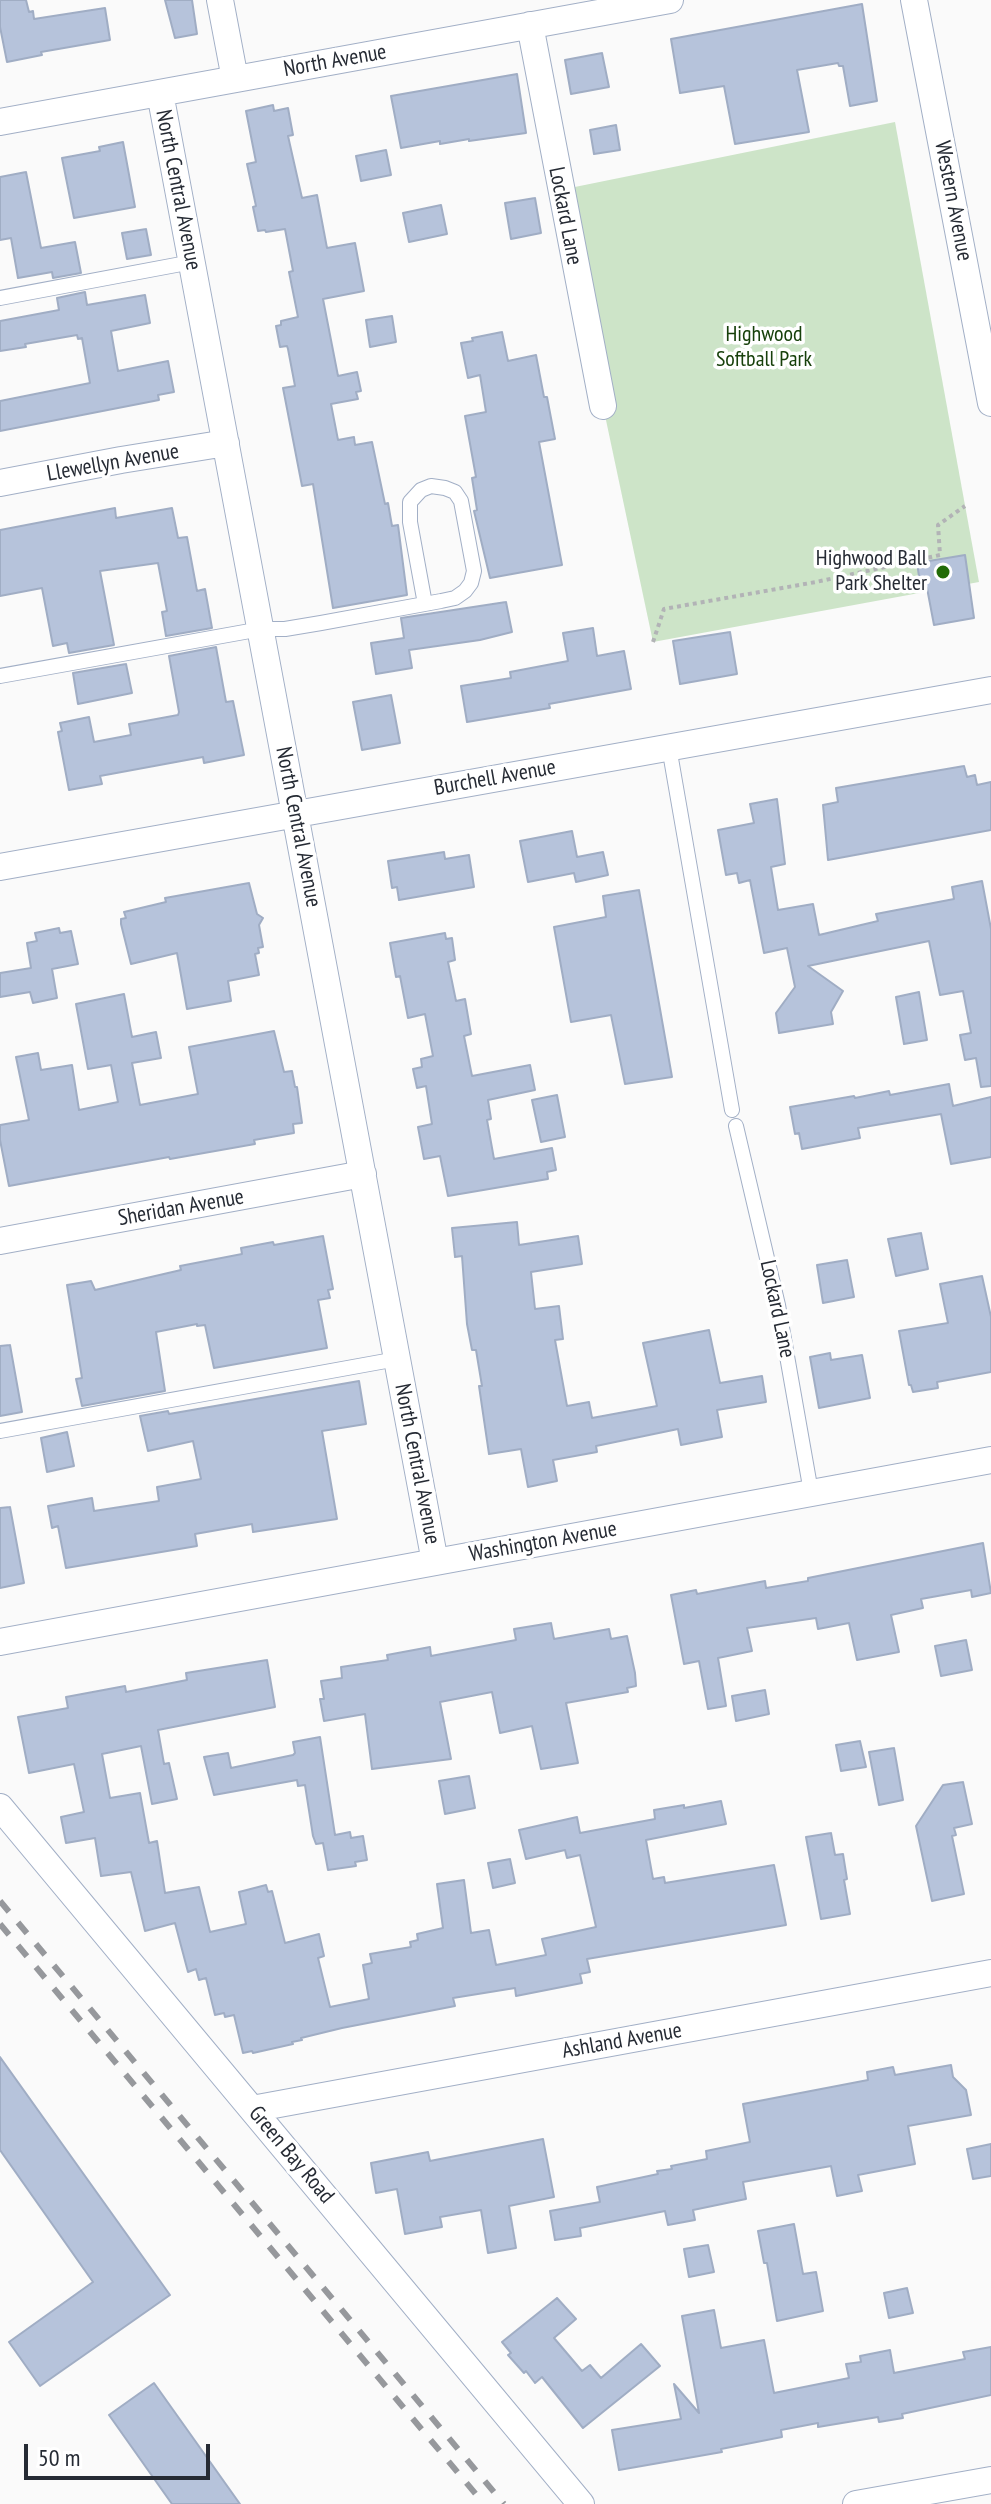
<!DOCTYPE html>
<html>
<head>
<meta charset="utf-8">
<style>
	body { margin:0 }
	#map { position:relative; width:991px; height:2504px; overflow:hidden; background:#fafafa; font-family:"PT Sans Narrow",sans-serif }
	canvas { display:block }
	.scale { position:absolute; left:24px; top:2444px; width:186px; height:36px; box-sizing:border-box; border:4px solid #262b34; border-top:0; padding-left:10px; font-size:24px; line-height:28px; white-space:nowrap; color:#262b34; -webkit-text-stroke:6px #fff; paint-order:stroke }
</style>
</head>
<body>
<div id="map">
<canvas width="991" height="2504"></canvas>
<div class="scale">50 m</div>
</div>
<script>
const context = document.querySelector('canvas').getContext('2d');
context.lineJoin = 'round';
function fill(path, color) { context.fillStyle = color; context.fill(path, 'evenodd'); }
const toPath = rows => new Path2D(rows.map(r => 'M' + r).join(''));
function strokePath(path, color, width, dash) { context.strokeStyle = color; context.lineWidth = width; context.lineCap = dash ? 'butt' : 'round'; context.setLineDash(dash || []); context.stroke(path); }
function write(font, color, halo, rows, align = 'center') {
  context.font = font + ' "PT Sans Narrow",sans-serif'; context.lineWidth = 7; context.setLineDash([]); context.textBaseline = 'middle'; context.strokeStyle = halo; context.fillStyle = color; for (const [text, x, y, turn = 0] of rows) {
    context.save(); context.translate(x, y); context.rotate((+turn || 0) * Math.PI / 180); context.textAlign = isNaN(turn) ? turn : align; if (halo) context.strokeText(text, 0, 0); context.fillText(text, 0, 0); context.restore();
  }
}
fill(toPath([
	[895,122,979,582,653,642,603,406,560,190]
]), '#cde4c8');
const building = toPath([
	[0,0,26,0,29,12,33,11,34,19,105,8,110,40,41,52,42,55,7,62,0,27,0,0],
	[165,0,192,0,197,34,175,38,165,0],
	[862,4,877,101,850,106,843,66,839,66,838,63,797,70,809,132,735,144,724,86,680,93,671,39,862,4],
	[602,53,609,87,571,94,565,60,602,53],
	[517,74,526,133,469,141,469,139,440,144,440,141,401,148,391,96,517,74],
	[273,105,274,111,288,108,293,135,288,136,302,198,317,195,327,248,355,243,364,291,323,299,338,376,357,372,361,391,356,392,358,399,331,404,338,440,354,437,355,445,372,442,385,504,388,503,392,526,398,525,407,595,333,608,313,484,302,486,283,388,295,386,288,349,287,346,280,347,276,326,281,325,281,321,298,317,289,272,293,271,285,229,266,232,265,230,258,231,253,207,256,206,247,164,256,162,246,111,273,105],
	[616,125,620,150,594,154,590,130,616,125],
	[123,142,135,207,74,218,62,158,100,151,99,147,123,142],
	[386,150,391,175,361,181,356,156,386,150],
	[26,172,41,248,75,242,81,273,53,278,52,272,18,278,11,238,0,240,0,177,26,172],
	[535,198,541,233,511,239,505,203,535,198],
	[441,205,447,234,409,242,403,213,441,205],
	[146,229,151,255,127,259,122,233,146,229],
	[85,292,87,305,145,295,150,323,111,331,118,371,168,361,174,392,158,395,159,400,0,431,0,401,90,383,82,338,78,339,77,335,25,344,26,347,0,351,0,321,59,310,57,298,85,292],
	[392,316,396,342,370,347,366,320,392,316],
	[502,332,508,361,536,355,544,397,547,397,555,439,539,442,562,565,490,578,474,511,477,510,472,478,476,477,465,416,486,412,480,375,468,378,461,343,473,341,472,338,502,332],
	[115,508,116,518,172,508,178,538,187,537,197,591,205,589,212,628,166,636,162,612,167,611,158,563,100,571,114,645,69,653,67,643,53,646,42,588,0,596,0,530,115,508],
	[965,555,974,618,934,625,927,588,921,589,917,563,965,555],
	[506,602,512,632,480,640,409,650,412,668,376,674,371,643,404,638,401,618,506,602],
	[593,628,597,656,624,651,631,689,549,704,550,708,467,722,461,686,511,678,510,672,568,661,563,633,593,628],
	[730,632,737,674,680,684,673,641,730,632],
	[216,647,226,702,233,701,244,755,204,763,203,757,100,776,102,784,69,790,58,732,62,731,60,723,89,717,94,742,131,735,129,724,178,715,179,712,169,656,216,647],
	[126,664,132,693,78,704,73,673,126,664],
	[391,695,400,743,362,750,353,702,391,695],
	[964,766,967,777,975,775,977,785,991,782,991,830,828,860,823,805,838,802,836,788,964,766],
	[777,799,785,864,771,867,778,910,813,904,819,935,878,921,876,914,954,899,952,887,982,881,991,929,991,1086,981,1087,976,1058,965,1060,960,1035,971,1033,963,991,940,995,929,941,808,966,843,991,831,1012,833,1024,779,1033,776,1013,795,987,787,948,764,953,750,880,739,883,737,873,726,875,718,830,754,823,750,804,777,799],
	[572,831,577,857,603,852,608,875,576,882,574,873,528,882,520,841,572,831],
	[444,852,445,859,469,855,474,887,399,900,397,887,392,888,388,861,444,852],
	[249,883,257,914,263,918,259,925,263,947,258,948,259,953,255,954,259,975,228,981,231,1001,187,1009,177,953,131,964,121,924,121,919,126,918,124,912,166,902,165,898,249,883],
	[639,890,672,1077,625,1084,611,1015,571,1022,554,927,606,917,603,896,639,890],
	[59,928,60,933,71,931,78,964,52,969,57,998,33,1003,30,992,0,997,0,973,31,968,27,943,37,941,35,933,59,928],
	[445,933,446,939,452,938,455,960,448,962,456,1001,465,999,471,1034,464,1036,472,1076,530,1065,535,1090,488,1100,491,1119,487,1120,494,1159,552,1148,556,1170,547,1172,548,1179,448,1196,440,1156,424,1159,418,1127,432,1124,426,1086,417,1088,413,1069,422,1067,421,1059,433,1056,425,1014,408,1018,400,976,396,977,390,943,445,933],
	[919,992,927,1040,904,1044,896,997,919,992],
	[124,994,132,1037,156,1032,161,1058,132,1063,140,1105,198,1094,189,1047,274,1031,284,1072,292,1071,295,1087,297,1087,302,1123,293,1124,294,1133,254,1140,255,1144,170,1159,169,1157,9,1186,0,1140,0,1125,29,1120,16,1057,38,1053,41,1070,72,1065,79,1110,118,1102,111,1065,88,1069,76,1004,124,994],
	[949,1084,953,1106,991,1097,991,1157,951,1164,941,1114,858,1128,860,1138,802,1149,799,1133,795,1134,790,1107,854,1096,855,1098,889,1091,890,1095,949,1084],
	[557,1095,565,1137,541,1142,532,1100,557,1095],
	[517,1222,519,1245,578,1236,582,1264,531,1272,535,1309,559,1306,563,1339,555,1340,567,1406,589,1402,592,1418,657,1406,643,1343,709,1330,720,1383,762,1376,766,1402,717,1410,722,1437,681,1445,678,1429,596,1446,597,1452,553,1460,557,1481,528,1487,521,1449,489,1454,479,1386,482,1386,476,1350,472,1350,467,1324,462,1256,455,1257,452,1228,517,1222],
	[921,1233,928,1269,896,1276,888,1239,921,1233],
	[323,1236,333,1289,328,1290,330,1298,318,1300,327,1348,214,1368,205,1325,197,1326,197,1324,156,1332,165,1391,82,1406,76,1379,82,1378,67,1285,91,1281,95,1290,181,1270,180,1266,242,1254,241,1248,273,1242,274,1245,323,1236],
	[847,1260,854,1297,823,1303,817,1265,847,1260],
	[982,1276,991,1317,991,1372,937,1382,938,1388,913,1392,911,1385,909,1385,899,1331,948,1323,940,1284,982,1276],
	[10,1345,22,1412,0,1416,0,1346,10,1345],
	[830,1353,831,1360,862,1355,870,1398,819,1408,810,1357,830,1353],
	[359,1381,366,1424,322,1431,337,1519,253,1532,252,1524,195,1534,197,1546,66,1568,58,1526,52,1528,48,1506,92,1498,94,1511,159,1501,157,1487,201,1479,193,1441,148,1451,140,1416,168,1411,169,1414,359,1381],
	[67,1432,74,1466,47,1472,41,1438,67,1432],
	[10,1507,24,1583,0,1588,0,1508,10,1507],
	[983,1543,991,1593,972,1597,971,1590,921,1599,923,1608,891,1615,899,1652,857,1660,849,1623,818,1629,816,1618,747,1628,752,1651,718,1658,726,1706,708,1709,699,1661,684,1664,671,1595,696,1590,697,1594,765,1581,766,1588,808,1581,808,1578,983,1543],
	[551,1623,554,1639,609,1629,611,1639,627,1636,635,1673,636,1686,627,1688,628,1692,566,1703,578,1763,541,1769,532,1726,500,1733,492,1692,440,1702,451,1759,372,1769,365,1714,324,1721,320,1699,324,1699,321,1681,342,1678,341,1667,388,1660,387,1655,430,1647,431,1656,516,1640,514,1629,551,1623],
	[966,1640,972,1670,941,1676,935,1646,966,1640],
	[267,1660,275,1707,158,1730,164,1764,169,1763,177,1799,152,1804,141,1746,102,1754,110,1798,140,1793,149,1843,157,1841,165,1893,199,1887,210,1932,246,1924,239,1892,266,1885,268,1892,272,1891,285,1943,319,1934,324,1956,318,1958,330,2007,369,1999,363,1965,372,1963,370,1954,411,1947,410,1942,418,1940,417,1934,443,1928,437,1884,464,1880,471,1933,489,1930,496,1965,546,1955,542,1939,596,1927,580,1855,567,1858,565,1850,526,1859,519,1830,577,1817,580,1833,655,1819,654,1810,684,1805,684,1808,721,1801,726,1824,646,1840,653,1879,664,1877,665,1883,774,1865,786,1925,587,1959,590,1972,580,1974,582,1983,516,1996,515,1988,453,1998,455,2006,342,2028,301,2038,302,2040,292,2042,293,2044,253,2053,252,2051,243,2053,234,2015,225,2017,224,2013,215,2015,206,1978,199,1980,196,1969,188,1972,175,1923,145,1931,131,1872,101,1876,95,1838,66,1843,61,1817,84,1812,74,1764,29,1773,18,1717,68,1708,66,1697,125,1686,126,1692,187,1680,186,1673,267,1660],
	[765,1690,769,1714,736,1721,732,1696,765,1690],
	[320,1737,335,1835,350,1832,351,1838,363,1836,367,1860,355,1862,356,1866,328,1870,323,1843,316,1844,313,1836,305,1785,298,1786,297,1780,214,1795,204,1757,228,1753,231,1768,293,1755,295,1753,293,1742,320,1737],
	[860,1741,866,1767,841,1771,836,1745,860,1741],
	[894,1748,903,1800,879,1805,869,1752,894,1748],
	[469,1776,475,1808,445,1814,439,1781,469,1776],
	[963,1782,972,1824,954,1828,956,1835,952,1836,964,1894,932,1901,916,1826,943,1785,963,1782],
	[831,1833,835,1855,843,1854,847,1879,844,1880,850,1914,821,1919,806,1837,831,1833],
	[510,1859,515,1883,493,1888,488,1863,510,1859],
	[0,2057,170,2295,40,2386,9,2342,93,2282,0,2150,0,2057],
	[951,2065,953,2077,966,2090,971,2115,908,2126,915,2164,858,2175,862,2191,837,2196,831,2166,743,2182,746,2199,693,2210,695,2220,668,2225,665,2211,580,2228,581,2236,555,2240,550,2211,600,2202,597,2187,658,2174,657,2171,672,2169,671,2166,707,2159,706,2151,750,2142,743,2104,868,2080,867,2072,893,2067,895,2075,951,2065],
	[543,2139,554,2197,509,2206,516,2248,488,2253,481,2210,440,2217,442,2227,405,2234,397,2189,376,2193,371,2163,428,2152,430,2161,543,2139],
	[991,2144,991,2176,973,2179,967,2149,991,2144],
	[794,2224,803,2274,816,2272,823,2311,777,2321,767,2263,764,2263,758,2231,794,2224],
	[708,2245,714,2272,689,2277,684,2249,708,2245],
	[907,2288,913,2313,889,2318,884,2293,907,2288],
	[557,2298,576,2319,554,2338,582,2371,590,2365,601,2378,641,2344,660,2366,583,2428,542,2377,535,2383,526,2371,524,2373,508,2355,511,2353,502,2342,557,2298],
	[714,2310,721,2348,764,2340,774,2393,849,2378,846,2364,861,2362,860,2356,890,2350,894,2373,965,2359,963,2352,991,2347,991,2395,902,2414,903,2418,879,2422,878,2417,818,2427,818,2423,781,2430,782,2437,721,2449,722,2452,619,2470,612,2430,681,2419,674,2384,699,2413,682,2316,714,2310],
	[154,2383,240,2504,172,2504,109,2415,154,2383]
]);
fill(building, '#b6c3db');
strokePath(building, '#a0adc4', 2);
const service = toPath([
	[0,298,192,262],
	[0,676,261,629,285,629,321,623,441,601,455,598,465,591,471,583,474,571,461,501,455,492,445,488,431,486,421,490,410,502,410,522,425,604],
	[669,747,732,1110],
	[736,1126,778,1305,811,1492],
	[0,1431,397,1359]
]);
const minor = toPath([
	[220,0,235,79],
	[914,0,991,403],
	[530,25,603,406],
	[160,93,435,1562],
	[0,122,670,0],
	[0,483,121,460,226,443],
	[0,867,991,690],
	[0,1241,363,1174],
	[0,1642,991,1460],
	[0,1807,581,2504],
	[252,2109,991,1973],
	[856,2504,991,2480]
]);
strokePath(service, '#a2afc6', 16);
strokePath(minor, '#a2afc6', 28);
strokePath(toPath([
	[653,642,664,609,816,582,940,555,938,525,965,506]
]), '#b2b3b6', 4, [4, 4]);
strokePath(service, '#fff', 14);
strokePath(minor, '#fff', 26);
strokePath(toPath([
	[0,1901,504,2504],
	[0,1924,484,2504]
]), '#96989c', 6, [14, 14]);
for (const [x, y, r, color] of [
	[943,572,8,"#226b07"]
]) { const dot = new Path2D(); dot.arc(x, y, r, 0, 2 * Math.PI); context.fillStyle = color; context.fill(dot); strokePath(dot, '#fff', 3); }
write('22px', '#262b34', '#fff', [
	["North Avenue",335,61,-10],
	["North Central Avenue",178,190,79],
	["Western Avenue",953,201,79],
	["Lockard Lane",565,216,79],
	["Llewellyn Avenue",113,463,-10],
	["Burchell Avenue",495,778,-10],
	["North Central Avenue",298,827,79],
	["Sheridan Avenue",181,1208,-10],
	["Lockard Lane",777,1309,78],
	["North Central Avenue",417,1464,79],
	["Washington Avenue",543,1542,-10],
	["Ashland Avenue",622,2041,-10],
	["Green Bay Road",291,2155,50]
]);
write('22px', '#17400b', '#fff', [
	["Highwood",764,335],
	["Softball Park",764,360]
]);
write('22px', '#262b34', '#fff', [
	["Highwood Ball",927,559],
	["Park Shelter",927,584]
], 'right');
</script>
</body>
</html>
